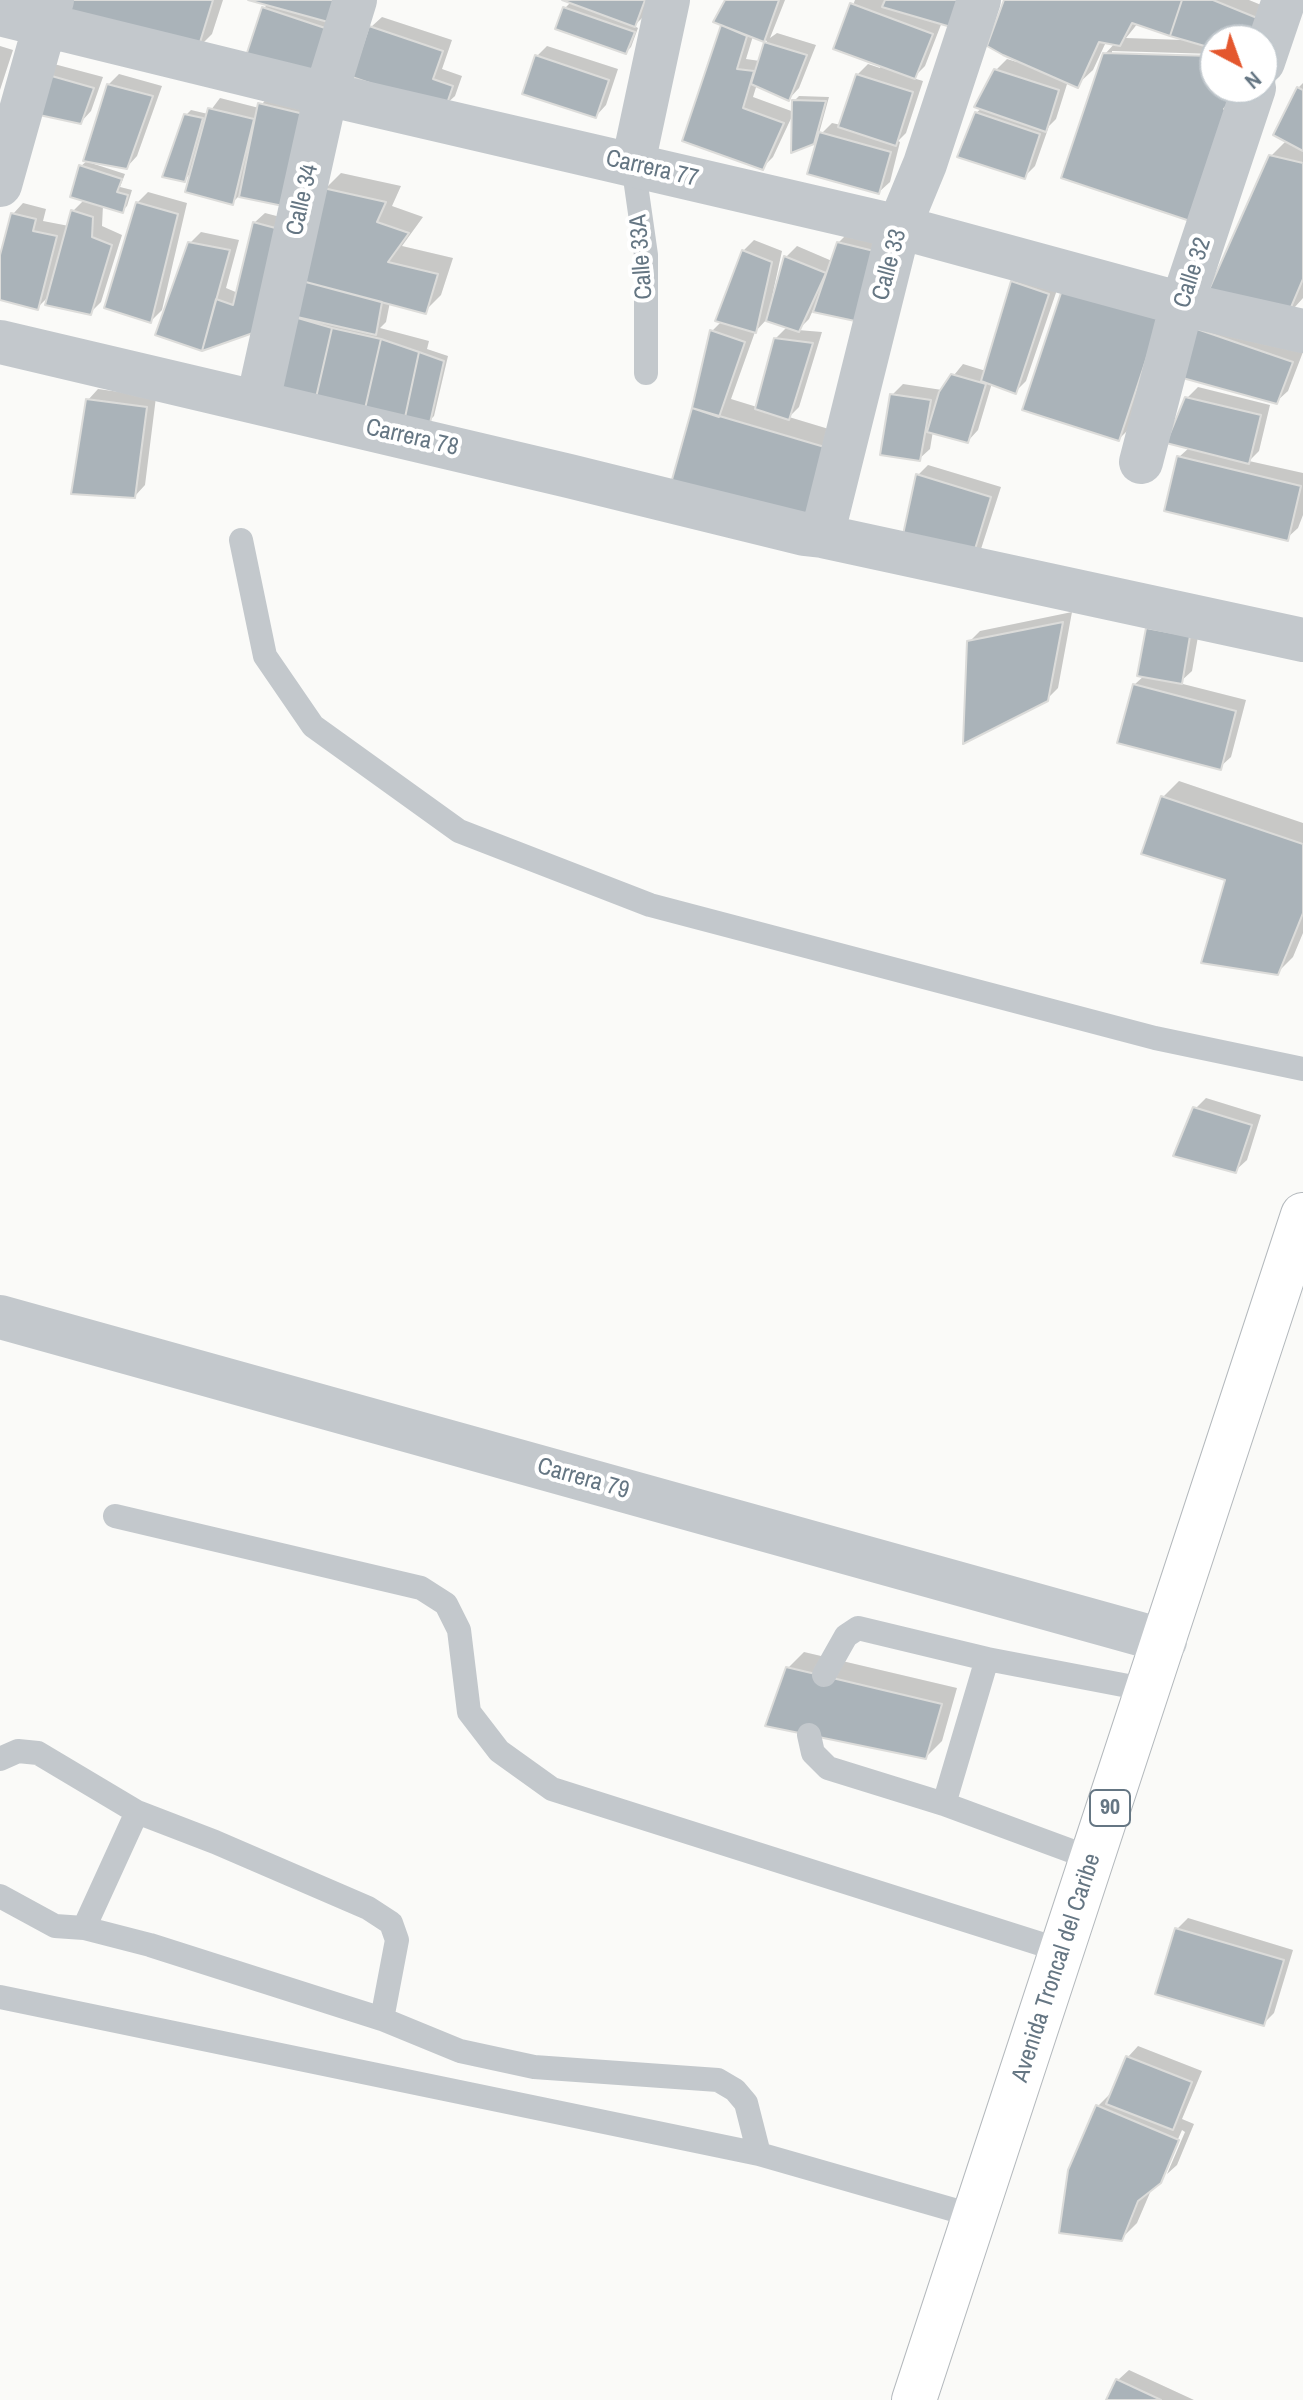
<!DOCTYPE html>
<html>
<head>
<meta charset="utf-8">
<style>
	body { margin:0 }
	#map { position:relative; width:1303px; height:2400px; overflow:hidden; background:#fafaf8; font-family:"Archivo Narrow",sans-serif }
	canvas { display:block }
	.north { position:absolute; left:1199px; top:24px; width:80px; height:80px; box-sizing:border-box; background:#fff; border:2px solid #c1c8cd; border-radius:50%; rotate:139deg; font-size:22px; font-weight:700; line-height:32px; text-align:center; color:#657683 }
	.north::after { content:''; display:block; margin:auto; width:28px; height:36px; background:#e4572e; clip-path:polygon(50% 0,100% 100%,50% 72%,0 100%) }
</style>
</head>
<body>
<div id="map">
<canvas width="1303" height="2400"></canvas>
<div class="north">N</div>
</div>
<script>
const context = document.querySelector('canvas').getContext('2d');
context.lineJoin = 'round';
function fill(path, color) { context.fillStyle = color; context.fill(path, 'evenodd'); }
const toPath = rows => new Path2D(rows.map(r => 'M' + r).join(''));
function strokePath(path, color, width, dash) { context.strokeStyle = color; context.lineWidth = width; context.lineCap = dash ? 'butt' : 'round'; context.setLineDash(dash || []); context.stroke(path); }
function write(font, color, halo, rows, align = 'center') {
  context.font = font + ' "Archivo Narrow",sans-serif'; context.lineWidth = 8; context.setLineDash([]); context.textBaseline = 'middle'; context.strokeStyle = halo; context.fillStyle = color; for (const [text, x, y, turn = 0] of rows) {
    context.save(); context.translate(x, y); context.rotate((+turn || 0) * Math.PI / 180); context.textAlign = isNaN(turn) ? turn : align; if (halo) context.strokeText(text, 0, 0); context.fillText(text, 0, 0); context.restore();
  }
}
fill(toPath([
	[73,0,223,0,212,34,196,50],
	[256,0,352,0,318,73,264,8,268,4],
	[565,0,650,0,646,14,634,26,638,28,631,47,626,52,565,8,571,2],
	[727,0,785,0,770,38,777,33,816,45,799,88,789,99,757,84,753,97,794,112,773,157,762,168,685,139,723,24],
	[753,36,767,41,760,61,746,59],
	[855,0,887,0,942,22,925,66,913,78,923,81,906,133,898,141,900,142,890,182,879,192,821,134,812,142,794,101,799,96,829,97,818,137,832,123,841,125,857,75,868,64,880,68,881,65,836,48],
	[1006,0,1249,0,1271,9,1215,40,1215,54,1112,51,1112,55,1215,58,1221,208,1105,54,1115,43,1106,42,1093,70,1077,85,1068,81,1056,119,1049,126,1035,166,1025,176,976,113,982,108,996,70,1007,59,1017,62,1018,60],
	[1138,23,1183,40,1126,38],
	[382,17,452,40,442,69,462,76,455,96,444,106,371,27],
	[0,46,13,50,0,90],
	[547,46,618,69,606,105,596,116,537,56],
	[54,64,103,77,91,111,81,122,32,111],
	[119,74,162,86,137,156,127,167,92,160,91,163,125,174,120,187,132,190,127,206,122,211,103,205,102,226,122,235,101,302,90,313,49,296,38,307,0,298,0,263,13,214,23,203,46,209,43,221,69,226,73,211,85,199,81,166,88,160,108,85],
	[1303,83,1303,298,1286,317,1271,156,1287,140,1298,88],
	[271,93,317,105,240,195,232,203,193,171,184,180,186,115,191,110,208,114,220,98,259,108],
	[341,173,401,186,392,206,423,217,402,246,453,258,441,295,425,311,390,302,386,322,380,328,429,341,427,349,448,356,434,416,429,421,270,390,325,189],
	[148,192,187,203,162,310,151,321,137,203],
	[265,213,288,219,263,320,202,349,190,243,201,232,239,240,226,288,238,293,254,223],
	[849,232,883,241,854,319,813,310,809,319,798,330,822,332,799,407,789,417,842,433,819,511,694,409,712,331,722,321,743,251,754,240,782,251,772,297,775,298,786,257,797,246,832,261,838,243],
	[767,319,788,326,775,339,757,407,731,399,755,332],
	[1024,272,1059,284,1026,381,1016,391,992,383,978,430,968,441,933,431,930,449,919,459,892,395,903,384,942,390,963,364,986,371,1013,282],
	[1174,302,1135,423,1119,439,1025,409],
	[1196,329,1303,352,1288,391,1277,401],
	[1198,387,1270,405,1259,451,1249,461,1303,473,1303,515,1298,528,1287,538,1179,457,1190,447,1187,398],
	[98,389,156,397,145,485,135,496,88,400],
	[928,465,1001,487,981,549,970,560,918,475],
	[1072,612,1058,688,1047,699,969,642,980,631],
	[1200,625,1192,671,1179,683,1246,700,1231,757,1220,767,1134,685],
	[1179,781,1303,823,1303,933,1293,957,1277,973,1228,878,1163,797],
	[1206,1098,1261,1115,1247,1160,1236,1170,1195,1109],
	[804,1652,957,1688,942,1741,926,1757,788,1668],
	[1188,1918,1293,1950,1274,2013,1263,2024,1177,1929],
	[1138,2046,1202,2071,1182,2119,1194,2124,1177,2165,1167,2174,1185,2132,1182,2130,1160,2180,1152,2188,1137,2223,1121,2239,1098,2106,1115,2089,1128,2057],
	[1129,2370,1194,2400,1109,2400,1118,2380]
]), '#0003');
const building = toPath([
	[71,0,213,0,197,52,67,12,71,0],
	[248,0,346,0,339,25,248,0],
	[562,0,645,0,635,27,562,0],
	[725,0,779,0,764,42,713,22,725,0],
	[885,0,961,0,951,27,882,7,885,0],
	[1004,0,1182,0,1170,36,1132,23,1120,46,1099,42,1078,88,1003,55,987,46,1004,0],
	[1182,0,1213,0,1262,20,1256,40,1215,40,1215,49,1170,36,1182,0],
	[850,3,933,34,915,79,833,49,850,3],
	[262,7,328,29,308,86,243,65,262,7],
	[563,7,635,32,626,54,555,29,563,7],
	[721,25,747,36,737,69,754,71,743,108,784,123,763,170,682,141,721,25],
	[369,26,443,51,433,79,453,86,445,109,352,77,369,26],
	[764,42,807,55,789,101,751,84,764,42],
	[1103,53,1213,56,1206,72,1215,75,1215,88,1243,88,1224,109,1243,115,1205,226,1061,178,1103,53],
	[535,55,609,80,596,118,522,94,535,55],
	[994,69,1059,90,1046,132,974,107,994,69],
	[41,73,94,88,81,124,30,113,41,73],
	[856,74,913,92,896,146,838,127,856,74],
	[107,84,153,96,127,169,83,161,107,84],
	[1297,87,1303,90,1303,151,1273,135,1297,87],
	[792,100,826,101,814,144,791,153,792,100],
	[258,103,308,115,288,207,239,197,258,103],
	[208,108,254,119,233,205,185,192,208,108],
	[975,112,1040,134,1025,179,957,157,975,112],
	[184,114,203,118,185,182,162,177,184,114],
	[819,132,891,152,879,194,807,174,819,132],
	[1269,155,1303,163,1303,279,1286,319,1207,294,1269,155],
	[79,165,122,179,117,192,128,195,123,213,70,197,79,165],
	[323,188,386,202,377,222,409,233,388,262,438,274,426,314,302,281,323,188],
	[136,202,178,214,151,323,104,308,136,202],
	[71,210,93,217,92,237,112,245,91,315,45,305,71,210],
	[11,213,36,219,33,231,57,236,38,310,0,300,0,255,11,213],
	[253,222,279,229,253,333,202,351,216,299,233,305,253,222],
	[188,242,230,250,202,351,155,335,188,242],
	[837,242,874,251,855,321,813,312,837,242],
	[742,250,772,262,756,333,715,321,742,250],
	[784,256,826,273,799,332,766,321,784,256],
	[302,281,382,302,376,335,284,314,302,281],
	[1011,281,1049,294,1016,394,981,381,1011,281],
	[1063,287,1160,318,1119,441,1022,410,1063,287],
	[284,314,332,328,315,402,267,391,284,314],
	[332,328,381,339,364,413,315,402,332,328],
	[1194,328,1293,362,1277,404,1179,377,1194,328],
	[710,330,745,342,719,417,692,408,710,330],
	[774,338,813,343,789,420,755,409,774,338],
	[381,339,419,352,404,422,364,413,381,339],
	[419,352,444,361,430,423,404,422,419,352],
	[951,374,986,384,968,443,927,432,939,392,951,374],
	[890,394,931,400,920,461,880,455,890,394],
	[1185,397,1261,415,1249,464,1166,443,1185,397],
	[86,399,147,407,135,498,71,494,86,399],
	[692,408,828,448,803,530,668,494,692,408],
	[1177,456,1301,486,1288,541,1164,511,1177,456],
	[916,474,991,497,971,562,901,544,916,474],
	[1063,622,1048,701,963,744,967,641,1063,622],
	[1146,628,1190,636,1182,684,1137,676,1146,628],
	[1133,684,1236,711,1221,770,1117,743,1133,684],
	[1161,796,1303,844,1303,913,1278,975,1201,963,1225,880,1141,854,1161,796],
	[1193,1107,1252,1125,1236,1173,1173,1156,1193,1107],
	[786,1667,942,1704,926,1759,765,1726,786,1667],
	[1175,1928,1284,1960,1264,2026,1155,1994,1175,1928],
	[1126,2056,1192,2082,1173,2130,1106,2104,1126,2056],
	[1096,2105,1179,2140,1161,2183,1138,2201,1122,2241,1059,2233,1068,2170,1096,2105],
	[1116,2379,1161,2400,1106,2400,1116,2379]
]);
fill(building, '#aab3b9');
strokePath(building, '#dcdcda', 2);
const trunk = toPath([
	[914,2400,1303,1215]
]);
strokePath(trunk, '#b4b9bd', 46);
strokePath(toPath([
	[633,164,646,255,646,373],
	[241,540,265,656,313,726,459,831,650,905,1155,1038,1303,1069],
	[115,1516,421,1588,446,1604,459,1630,469,1712,499,1751,552,1789,1063,1951],
	[824,1675,846,1636,858,1628,987,1659],
	[809,1735,813,1753,828,1768,944,1804],
	[0,1759,18,1751,38,1753,137,1812,215,1842,368,1908,391,1923,397,1940,382,2019,460,2051,534,2067,718,2080,735,2090,746,2103,759,2154],
	[1093,1859,944,1804,987,1659,1149,1690],
	[0,1896,55,1926,84,1928,137,1812],
	[84,1928,150,1945,382,2019],
	[0,1997,759,2154,975,2216]
]), '#c3c8cc', 24);
strokePath(toPath([
	[0,14,326,94,899,227,1182,304,1303,331],
	[1263,62,1284,0],
	[633,164,668,0],
	[0,185,52,0],
	[0,342,569,476,804,534,822,536,1303,640],
	[258,401,326,94,355,0],
	[1141,462,1182,304,1254,88],
	[822,536,899,227,925,164,979,0],
	[0,1317,1165,1641]
]), '#c3c8cc', 44);
strokePath(trunk, '#fff', 44);
for (const [x, y, w] of [
	[1110,1808,40]
]) { const box = new Path2D(); box.roundRect(x - w / 2, y - 18, w, 36, 6); context.fillStyle = '#fff'; context.fill(box); strokePath(box, '#657683', 2); }
write('bold 22px', '#657683', null, [
	["90",1110,1808]
]);
write('24px', '#657683', '#fff', [
	["Carrera 77",652,169,13],
	["Calle 34",303,200,-77],
	["Calle 33A",642,257,-94],
	["Calle 33",890,265,-75],
	["Calle 32",1193,273,-72],
	["Carrera 78",412,438,13],
	["Carrera 79",583,1479,16],
	["Avenida Troncal del Caribe",1057,1968,-72]
]);
</script>
</body>
</html>
